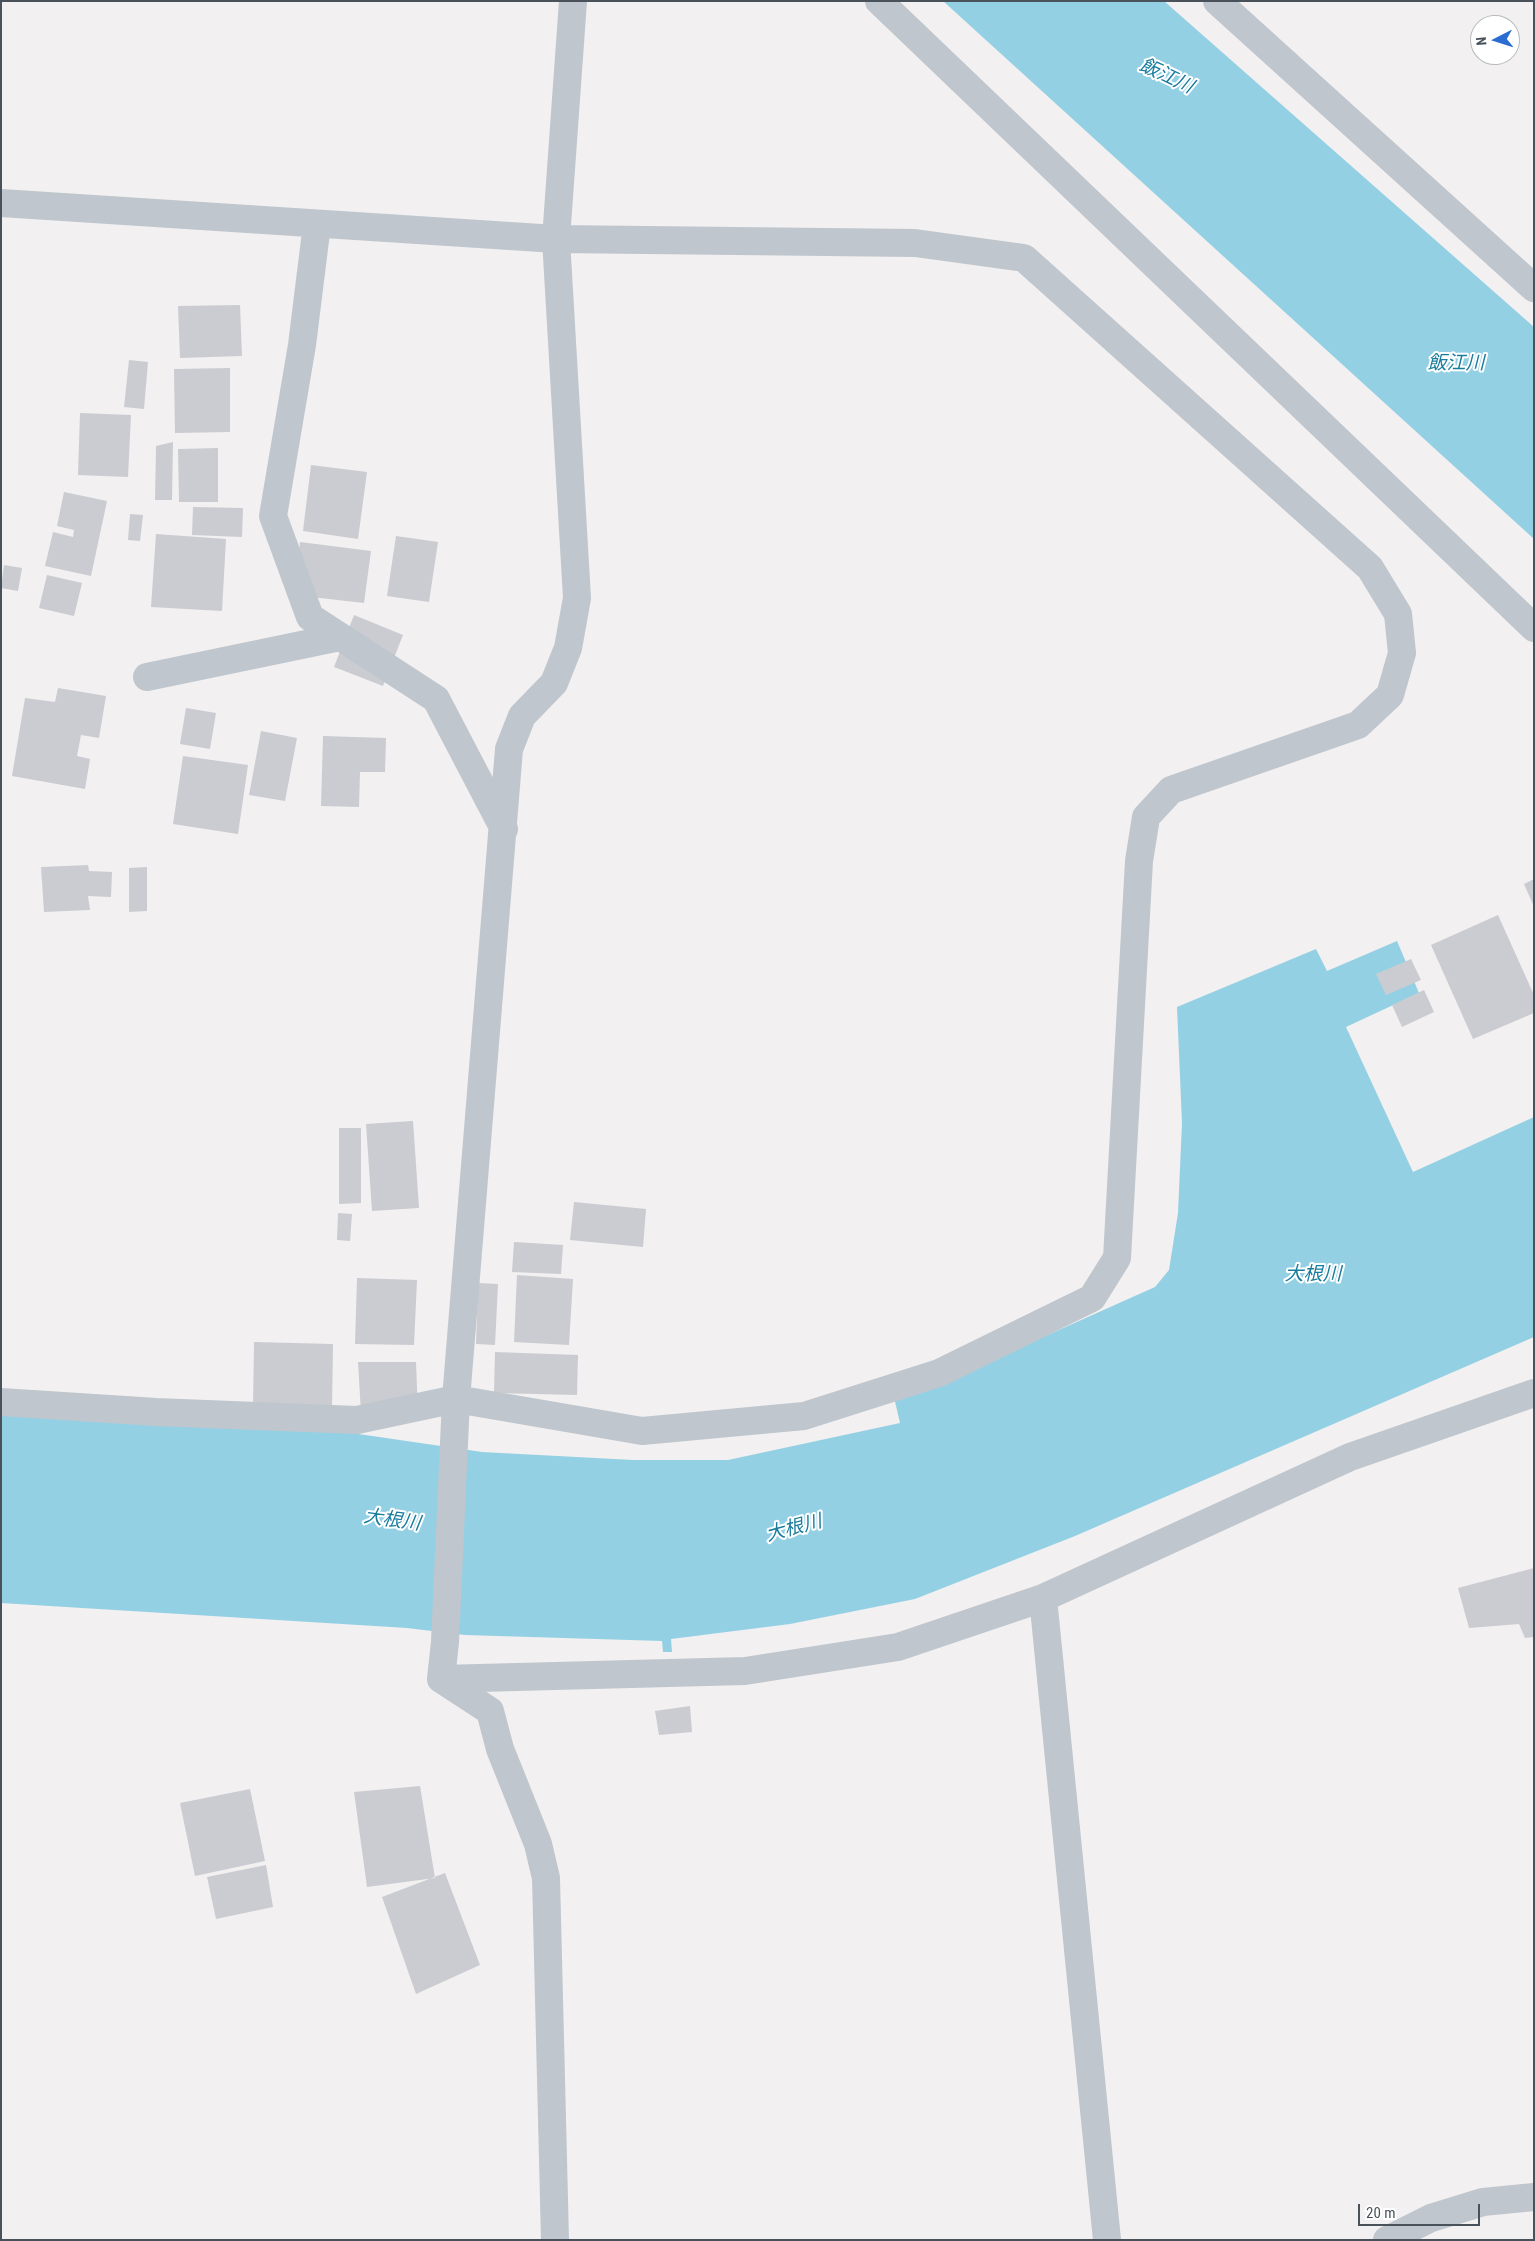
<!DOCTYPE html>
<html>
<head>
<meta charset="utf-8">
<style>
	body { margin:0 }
	#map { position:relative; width:1535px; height:2241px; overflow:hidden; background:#f2f0f0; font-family:"Roboto Condensed",sans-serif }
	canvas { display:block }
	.frame { position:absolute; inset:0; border:2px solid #49525b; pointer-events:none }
	.north { position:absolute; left:1470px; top:15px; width:50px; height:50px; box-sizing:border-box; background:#fff; border:1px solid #b6babd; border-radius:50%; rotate:265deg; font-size:14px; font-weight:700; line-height:20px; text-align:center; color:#49525b }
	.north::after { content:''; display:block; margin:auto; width:18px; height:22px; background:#2a6cd1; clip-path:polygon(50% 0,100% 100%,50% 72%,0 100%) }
	.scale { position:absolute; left:1358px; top:2204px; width:122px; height:22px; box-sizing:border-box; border:2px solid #49525b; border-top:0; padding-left:6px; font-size:15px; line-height:18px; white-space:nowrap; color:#49525b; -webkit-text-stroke:4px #fff; paint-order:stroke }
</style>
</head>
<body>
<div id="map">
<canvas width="1535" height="2241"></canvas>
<div class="frame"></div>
<div class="north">N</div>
<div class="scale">20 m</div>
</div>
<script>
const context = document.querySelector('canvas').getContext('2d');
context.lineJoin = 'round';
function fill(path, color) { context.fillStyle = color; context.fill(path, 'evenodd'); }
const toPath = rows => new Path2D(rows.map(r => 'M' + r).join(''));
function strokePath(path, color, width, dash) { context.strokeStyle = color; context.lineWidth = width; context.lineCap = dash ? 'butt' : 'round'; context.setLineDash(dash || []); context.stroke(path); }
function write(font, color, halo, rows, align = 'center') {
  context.font = font + ' "Roboto Condensed","Noto Sans JP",sans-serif'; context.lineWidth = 4; context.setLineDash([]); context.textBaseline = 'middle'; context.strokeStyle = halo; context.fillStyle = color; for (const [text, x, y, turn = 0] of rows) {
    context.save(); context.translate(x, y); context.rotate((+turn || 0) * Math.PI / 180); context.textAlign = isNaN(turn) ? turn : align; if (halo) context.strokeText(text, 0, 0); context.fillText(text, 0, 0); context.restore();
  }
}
fill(toPath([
	[943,1,1164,1,1534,327,1534,539],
	[1397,941,1419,993,1346,1027,1413,1172,1534,1117,1534,1337,1075,1536,915,1599,790,1624,671,1639,672,1652,663,1652,662,1641,465,1635,407,1628,1,1603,1,1406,235,1416,482,1452,633,1460,728,1460,900,1423,893,1393,911,1396,1155,1287,1169,1270,1178,1213,1182,1123,1177,1007,1316,949,1327,971]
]), '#94d0e4');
fill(toPath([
	[240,305,242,356,180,358,178,306],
	[129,360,148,362,144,409,124,407],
	[230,368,230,432,175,433,174,369],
	[80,413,131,415,128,477,78,475],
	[173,442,172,500,155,500,156,446],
	[218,448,218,502,179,502,178,449],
	[311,465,367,472,358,539,303,531],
	[64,492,107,501,91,576,45,566,53,532,73,537,74,530,57,526],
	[193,507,243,508,242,537,192,535],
	[130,514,143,515,140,541,128,540],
	[156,534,226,539,222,611,151,607],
	[396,536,438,542,429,602,387,596],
	[300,542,371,551,364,603,294,595],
	[4,565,22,568,18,591,1,588],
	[47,575,82,583,74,616,39,608],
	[354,615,403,635,383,686,334,667],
	[58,688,106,696,99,738,81,735,77,756,90,759,85,789,12,776,25,698,55,702],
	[186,708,216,713,210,749,180,744],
	[261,731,297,738,285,801,249,795],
	[323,736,386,738,385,772,360,772,359,807,321,806],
	[183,756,248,765,238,834,173,824],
	[88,865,89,871,112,872,111,897,88,896,90,910,44,912,41,867],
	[147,867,147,911,129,912,129,868],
	[1534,879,1534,907,1524,884],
	[1498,915,1534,995,1534,1013,1473,1039,1431,945],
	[1411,959,1421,980,1386,995,1376,974],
	[1424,990,1434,1012,1402,1027,1392,1005],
	[413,1121,419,1208,372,1211,366,1124],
	[339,1128,361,1128,361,1203,339,1204],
	[574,1202,646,1209,643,1247,570,1240],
	[338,1213,352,1214,350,1241,337,1240],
	[514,1242,563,1245,561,1274,512,1272],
	[517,1275,573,1279,569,1345,514,1342],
	[357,1278,417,1280,414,1345,355,1344],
	[478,1283,498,1284,495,1345,476,1344],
	[254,1342,333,1344,332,1409,253,1407],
	[495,1352,578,1355,577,1395,494,1393],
	[358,1362,416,1362,418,1415,361,1413],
	[1534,1568,1534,1637,1525,1638,1519,1624,1469,1628,1458,1588],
	[690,1706,692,1732,659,1735,655,1711],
	[420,1786,435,1878,367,1887,354,1792],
	[250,1789,265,1861,195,1876,180,1803],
	[266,1865,273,1907,216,1919,207,1877],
	[445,1873,480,1965,416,1994,382,1897]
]), '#caccd2');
strokePath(toPath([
	[879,1,1534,628],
	[1217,1,1534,288],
	[1,203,556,239,915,243,1024,258,1370,568,1398,614,1402,653,1390,695,1358,725,1171,790,1146,817,1139,861,1117,1258,1092,1298,939,1373,804,1416,642,1431,456,1399,357,1420,156,1412,1,1402],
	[317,224,302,345,273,516,310,617,436,699,504,829],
	[147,677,340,637],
	[1043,1598,1107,2240],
	[441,1679,445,1642,456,1399,509,749,522,716,554,683,568,648,577,598,556,239,573,1],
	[441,1679,745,1671,898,1647,1043,1598,1350,1457,1534,1393],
	[441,1679,490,1711,500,1749,538,1844,546,1878,555,2240],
	[1387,2240,1431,2218,1483,2202,1534,2197]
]), '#bfc6cd', 28);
write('italic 19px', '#1a7d9e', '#fff', [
	["飯江川",1166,77,25],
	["飯江川",1456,364],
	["大根川",1313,1275],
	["大根川",392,1521,8],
	["大根川",794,1529,-15]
]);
</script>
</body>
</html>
